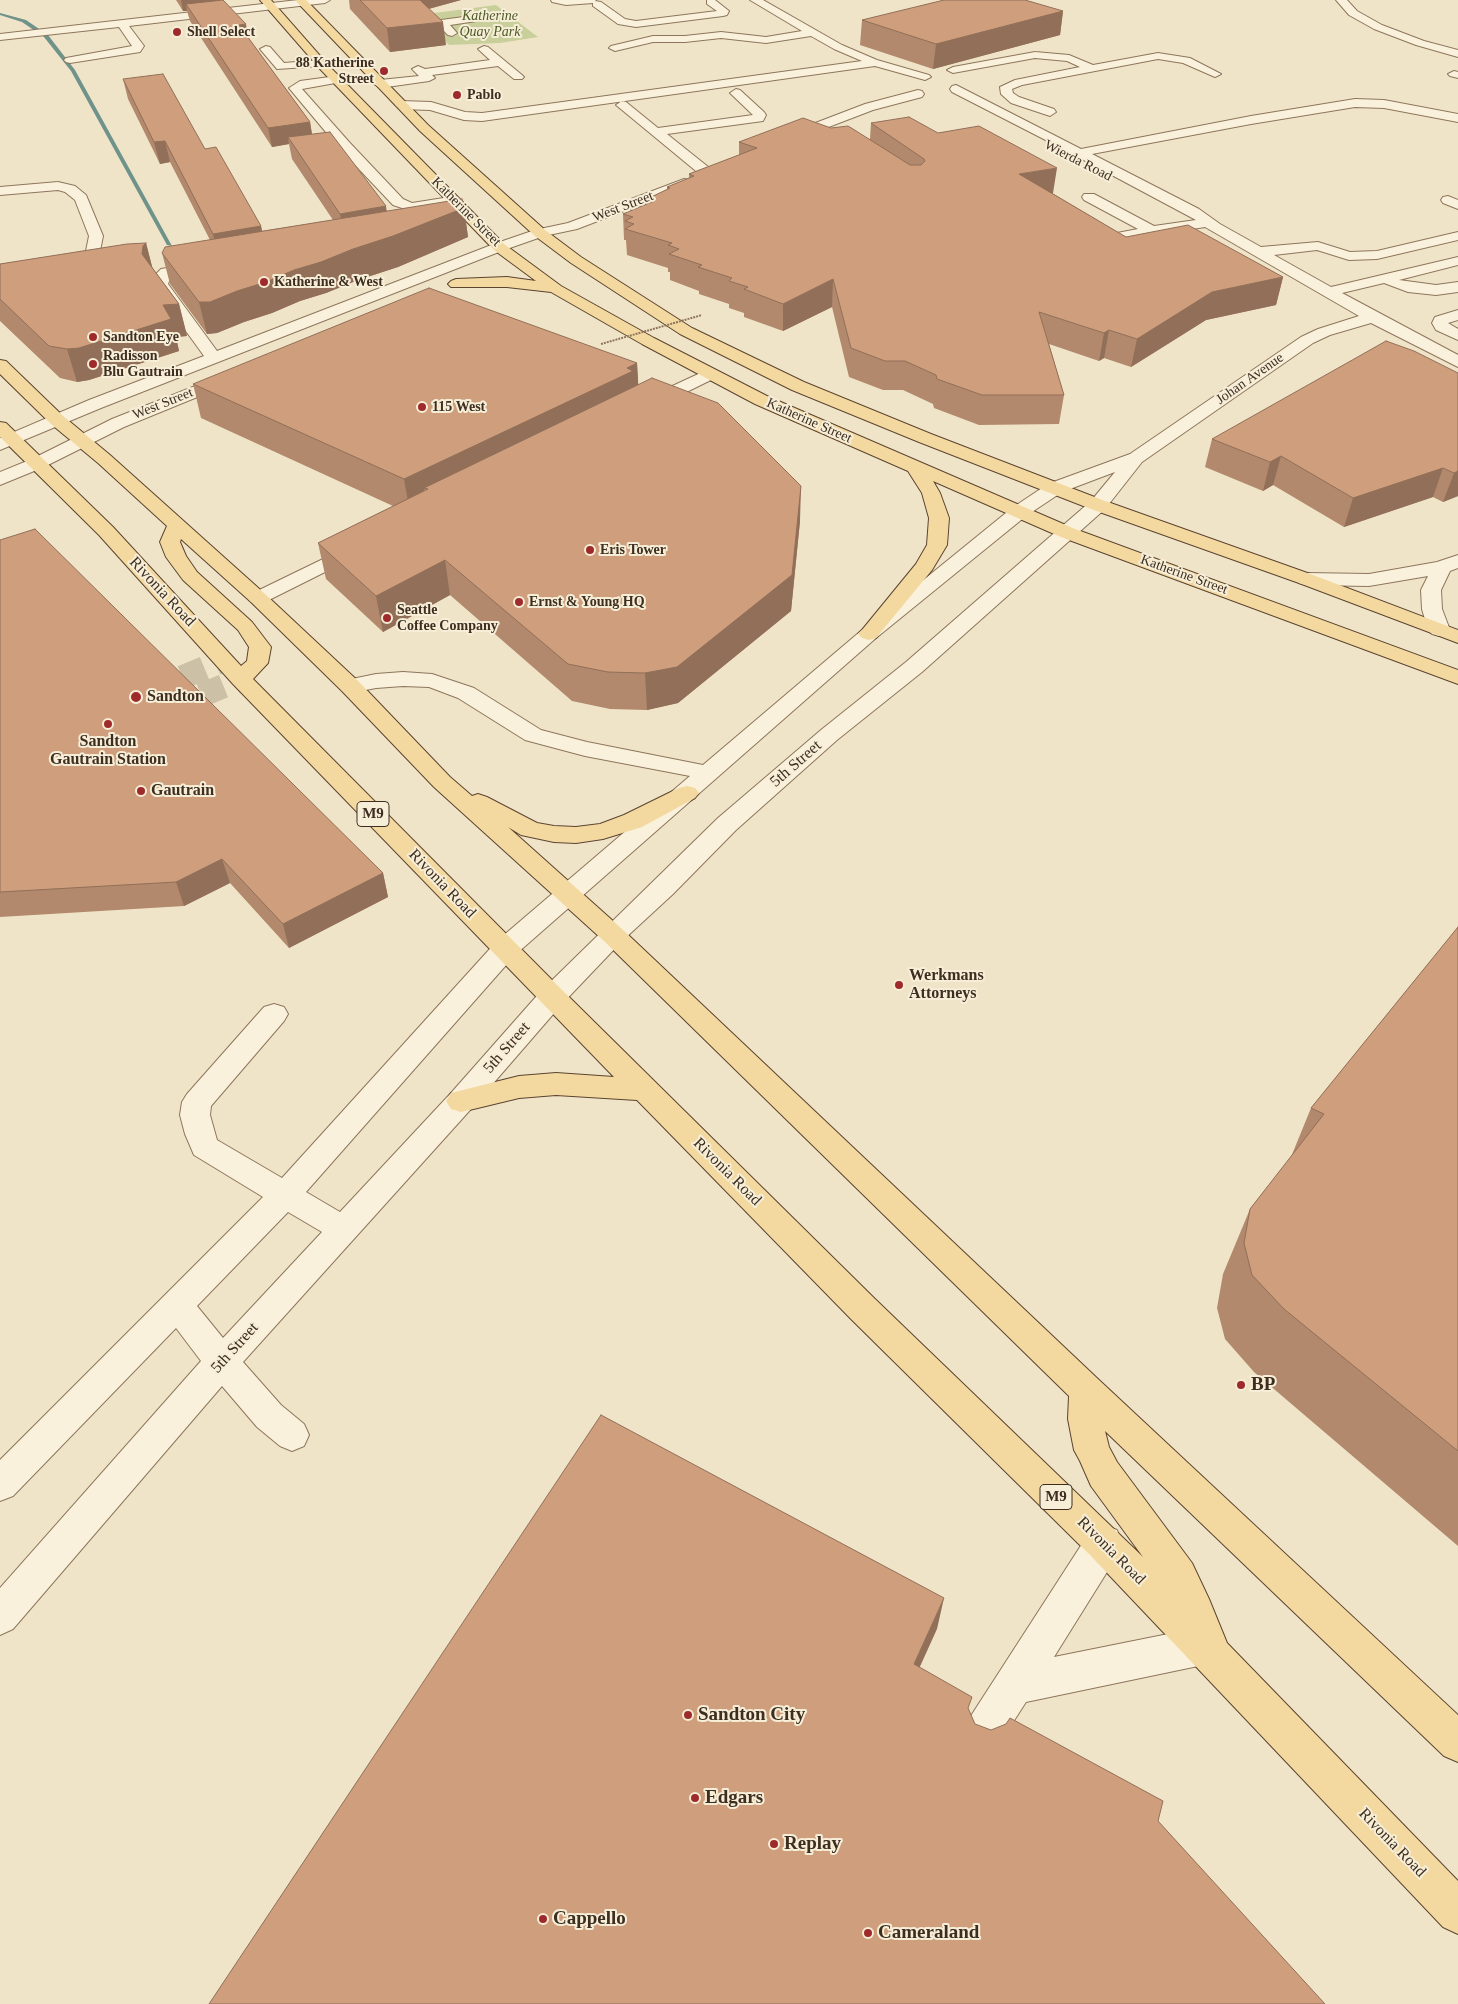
<!DOCTYPE html>
<html>
<head>
<meta charset="utf-8">
<style>
	body { margin:0 }
	canvas { display:block; background:#f0e4c8 }
</style>
</head>
<body>
<canvas width="1458" height="2004"></canvas>
<script>
const context = document.querySelector('canvas').getContext('2d');
context.lineJoin = 'round';
function fill(path, color) { context.fillStyle = color; context.fill(path, 'evenodd'); }
const toPath = rows => new Path2D(rows.map(r => 'M' + r).join(''));
function strokePath(path, color, width, dash) { context.strokeStyle = color; context.lineWidth = width; context.lineCap = dash ? 'butt' : 'round'; context.setLineDash(dash || []); context.stroke(path); }
function write(font, color, halo, rows, align = 'center') {
  context.font = font + ' Georgia,serif'; context.lineWidth = 4; context.setLineDash([]); context.textBaseline = 'middle'; context.strokeStyle = halo; context.fillStyle = color; for (const [text, x, y, turn = 0] of rows) {
    context.save(); context.translate(x, y); context.rotate((+turn || 0) * Math.PI / 180); context.textAlign = isNaN(turn) ? turn : align; if (halo) context.strokeText(text, 0, 0); context.fillText(text, 0, 0); context.restore();
  }
}
fill(toPath([
	[496,5,538,37,500,43,449,45,419,15]
]), '#c9cf9b');
fill(toPath([
	[0,13,26,20,48,35,75,70,172,246,167,245,71,71,44,37,22,22,0,15,0,13]
]), '#6f938a');
strokePath(toPath([
	[149,691,224,660],
	[168,709,241,679]
]), '#ccc0a6', 24, [24, 12]);
const minor = toPath([
	[298,0,330,0,325,3,129,26,144,46,140,52,70,63,66,62,64,60,66,58,132,46,119,27,0,40,0,34,298,0],
	[551,0,596,0,595,1,601,2,625,19,636,21,717,11,707,4,707,0,715,0,729,11,727,15,723,16,636,27,618,24,593,6,593,3,566,5,552,2,551,0],
	[750,0,763,0,842,45,877,60,929,75,931,77,925,80,875,66,482,121,464,120,430,110,401,109,395,105,401,101,431,102,465,112,482,113,862,61,834,49,811,36,766,43,721,38,685,42,653,42,615,51,609,48,611,46,653,36,685,36,721,32,766,37,802,31,750,0],
	[1336,0,1347,0,1357,11,1382,25,1424,41,1458,50,1458,57,1416,45,1374,29,1349,15,1336,0],
	[479,15,483,16,484,18,483,20,450,25,457,33,452,36,448,35,436,23,441,20,479,15],
	[266,46,270,47,284,63,321,60,327,63,321,66,277,69,260,49,266,46],
	[484,46,488,47,522,75,524,77,522,79,514,79,498,66,432,75,435,78,429,81,380,88,374,84,380,80,419,76,412,69,418,66,425,69,490,60,478,49,484,46],
	[1035,52,1069,55,1093,65,1158,53,1190,58,1221,74,1215,77,1183,63,1158,59,1022,85,1012,89,1013,93,1019,97,1054,109,1056,112,1050,116,1011,103,1001,94,1000,87,1015,80,1080,67,1067,61,1035,58,953,73,947,70,953,67,1035,52],
	[1454,71,1458,72,1458,78,1450,76,1448,74,1454,71],
	[337,76,341,78,343,80,341,82,302,89,350,143,403,199,412,203,450,197,457,201,455,204,411,211,393,205,340,149,289,88,300,81,337,76],
	[956,85,1081,149,1251,116,1355,99,1384,100,1458,114,1458,122,1384,108,1355,107,1251,124,1092,154,1199,209,1220,224,1261,247,1318,242,1350,252,1377,251,1458,232,1458,240,1377,259,1349,260,1317,250,1274,255,1331,287,1458,257,1458,265,1399,280,1436,285,1458,282,1458,292,1436,295,1408,292,1384,283,1342,293,1458,355,1458,367,1371,323,1330,335,1313,343,1142,462,1105,509,922,672,837,740,736,830,673,894,622,941,562,1004,471,1109,243,1362,281,1405,304,1424,309,1435,304,1446,292,1451,280,1446,257,1427,222,1386,13,1629,0,1635,0,1588,201,1361,176,1328,13,1496,0,1501,0,1460,263,1197,194,1155,185,1134,180,1115,182,1102,187,1094,264,1007,274,1004,284,1007,288,1014,284,1021,211,1106,210,1115,217,1140,282,1178,497,941,690,776,585,756,525,740,458,698,429,687,403,686,376,688,350,693,342,691,339,686,342,681,376,674,403,672,432,674,474,688,541,730,587,742,703,765,862,630,1012,508,1048,484,1130,454,1301,337,1318,329,1359,316,1205,227,1122,240,1117,239,1115,236,1117,233,1138,229,1084,200,1082,197,1084,194,1094,194,1154,226,1196,220,1078,157,1069,157,1069,152,952,92,950,89,952,86,956,85],
	[1115,472,1091,501,906,662,821,730,718,818,542,990,451,1093,340,1212,306,1192,515,955,876,638,1026,516,1062,492,1115,472],
	[288,1212,322,1232,223,1338,197,1306,288,1212],
	[736,89,740,90,764,112,766,115,763,121,667,134,712,170,714,173,712,176,707,177,702,176,616,105,622,101,626,102,658,128,753,115,730,93,736,89],
	[918,90,922,91,924,94,922,97,873,110,792,141,784,141,782,138,784,135,865,104,918,90],
	[684,179,689,180,691,183,689,186,577,229,544,236,504,250,101,408,0,450,0,438,89,400,204,356,152,284,153,277,161,269,203,262,208,263,210,266,208,269,203,270,171,276,168,284,217,351,494,244,535,230,568,223,684,179],
	[58,182,75,186,86,195,103,236,100,251,82,277,77,279,72,277,69,274,86,251,89,236,75,200,65,192,58,190,0,195,0,187,58,182],
	[1448,196,1458,200,1458,209,1443,203,1441,200,1443,197,1448,196],
	[1458,310,1458,320,1448,323,1458,329,1458,340,1436,330,1432,323,1435,317,1458,310],
	[709,369,715,370,717,374,715,378,652,409,646,410,640,409,637,405,640,401,709,369],
	[228,373,234,374,236,378,234,382,124,427,44,467,0,485,0,472,32,459,112,419,228,373],
	[356,543,363,545,366,549,363,553,265,602,258,604,251,602,248,598,251,594,356,543],
	[1458,555,1458,568,1450,571,1441,590,1442,609,1450,630,1446,634,1439,636,1432,634,1428,630,1422,609,1421,590,1428,576,1369,586,1306,585,1299,583,1296,579,1299,575,1306,573,1369,574,1437,562,1458,555],
	[1104,1525,1117,1530,1122,1543,1117,1556,1054,1657,1203,1627,1217,1632,1222,1646,1217,1660,1203,1665,1026,1702,995,1750,981,1756,967,1750,961,1736,967,1722,1091,1530,1104,1525]
]);
const major = toPath([
	[260,0,271,0,329,66,504,244,561,286,654,338,767,396,1075,529,1458,670,1458,684,1061,537,933,481,940,493,949,518,947,545,932,570,876,638,869,640,862,638,858,634,862,630,916,564,927,545,929,518,922,493,908,471,755,404,642,344,551,292,507,287,451,287,448,284,451,281,456,279,507,277,536,281,494,250,321,70,260,0],
	[295,0,306,0,428,125,545,230,581,257,692,328,804,382,931,434,1105,501,1313,575,1458,630,1458,643,1299,583,1091,509,919,442,792,390,680,334,571,263,535,236,420,131,295,0],
	[0,360,6,361,63,416,110,455,265,594,358,681,450,777,472,796,478,794,487,797,537,823,554,826,576,827,600,824,624,815,679,788,687,786,695,788,699,793,695,798,642,827,603,839,576,843,554,842,521,835,508,827,622,929,1099,1380,1458,1715,1458,1762,1444,1756,1105,1431,1109,1447,1117,1462,1192,1563,1209,1599,1227,1643,1458,1881,1458,1934,1443,1927,1091,1556,851,1319,637,1100,556,1095,519,1098,461,1112,451,1109,446,1101,451,1093,519,1076,556,1073,614,1077,233,684,99,535,0,437,0,422,6,423,113,527,241,666,247,661,249,647,238,630,183,580,166,557,160,542,167,526,98,463,51,424,0,374,0,360],
	[181,539,251,602,342,691,434,787,604,941,1069,1396,1068,1419,1074,1450,1080,1461,1091,1486,1143,1557,875,1299,562,990,253,679,268,663,271,647,252,622,197,572,186,556,180,542,181,539]
]);
strokePath(minor, '#8d765c', 2);
strokePath(major, '#5b4430', 2);
fill(minor, '#faf1dc');
fill(major, '#f3d9a0');
strokePath(toPath([
	[601,344,702,315]
]), '#8d765c', 2, [2, 1]);
fill(toPath([
	[176,0,217,0,249,39,310,122,312,134,387,211,464,208,468,237,398,267,358,280,326,293,300,301,272,313,244,322,217,333,207,334,170,284,162,253,210,240,170,162,160,164,128,99,123,79,205,149,261,226,262,231,333,220,292,159,289,144,272,147,190,21,187,11,183,11],
	[349,0,461,0,429,9,446,45,390,52,350,9],
	[1063,11,1060,35,933,69,860,45,862,20],
	[871,123,938,133,1053,193,1052,193,1126,237,1283,277,1276,305,1206,320,1131,367,1104,358,1099,361,1049,344,1064,395,1059,424,979,425,934,408,933,404,903,390,883,390,849,377,832,307,783,331,744,317,744,313,729,308,729,304,699,294,699,291,670,280,670,272,668,272,668,268,627,255,626,240,624,240,623,214,647,204,647,199,667,190,667,187,689,178,689,174,739,155,739,142,831,128,870,139],
	[146,243,152,267,179,304,187,336,176,337,179,351,89,380,77,382,60,378,0,321,0,264],
	[637,363,638,384,800,521,791,611,678,703,647,710,610,709,572,701,450,595,383,632,326,579,318,543,393,506,201,418,193,384],
	[1458,373,1458,496,1443,502,1433,497,1344,527,1273,485,1263,491,1205,467,1212,439],
	[0,540,383,873,388,897,289,948,230,883,184,906,0,917],
	[1458,927,1458,1546,1254,1372,1225,1339,1217,1308,1223,1274,1250,1209,1291,1157,1311,1108]
]), '#b2896c');
fill(toPath([
	[181,0,217,0,218,7,186,4,187,11,183,11],
	[411,0,461,0,413,13],
	[1063,11,1060,35,933,69,936,44],
	[443,22,446,45,390,52,387,28],
	[246,24,249,41,239,25],
	[310,122,313,141,288,137,289,144,272,147,268,128],
	[165,141,170,162,160,164,154,142],
	[1057,168,1053,193,1016,199,1019,174],
	[386,206,389,229,344,237,340,214],
	[464,208,468,237,398,267,358,280,326,293,300,301,272,313,244,322,217,333,207,334,199,302,237,291,353,249],
	[261,226,266,250,218,258,213,234],
	[146,243,154,274,142,254,143,246],
	[1283,277,1276,305,1206,320,1131,367,1137,339,1212,292],
	[833,279,832,307,783,331,783,304],
	[179,304,187,336,176,337,179,351,89,380,77,382,67,349,163,305],
	[1109,330,1104,358,1099,361,1104,333],
	[637,363,639,396,428,489,424,488,426,506,410,514,404,479],
	[1281,456,1273,485,1263,491,1270,462],
	[1443,468,1433,497,1344,527,1353,498],
	[1458,471,1458,496,1443,502,1454,473],
	[801,486,800,521,791,611,678,703,647,710,645,673],
	[445,560,450,595,383,632,376,596],
	[222,859,230,883,184,906,176,882],
	[383,873,388,897,289,948,283,924],
	[944,1598,937,1629,908,1693,914,1664]
]), '#916f58');
const building = toPath([
	[223,0,246,24,239,25,310,122,268,128,186,4,223,0],
	[360,0,420,0,443,22,387,28,360,0],
	[944,0,1025,0,1063,11,936,44,862,20,944,0],
	[163,74,205,149,216,147,261,226,213,234,165,141,154,142,123,79,163,74],
	[909,117,938,133,979,126,1057,168,1019,174,1126,237,1188,225,1283,277,1212,292,1137,339,1109,330,1104,333,1039,312,1064,395,982,395,937,379,936,375,905,361,885,361,851,348,833,279,783,304,744,289,748,287,729,281,732,278,698,267,702,265,669,254,679,249,668,245,672,243,625,229,634,224,625,221,633,217,623,214,654,201,647,199,670,188,667,187,694,176,689,174,757,148,739,142,803,118,831,128,848,126,853,129,910,165,921,165,925,161,924,159,871,123,909,117],
	[330,132,386,206,340,214,288,137,330,132],
	[462,199,464,208,393,236,353,249,321,262,294,270,266,282,237,291,210,302,199,302,162,253,165,247,462,199],
	[146,243,143,246,142,254,179,304,163,305,171,319,79,348,67,349,49,346,0,299,0,264,127,244,146,243],
	[429,288,637,363,627,368,633,371,404,479,193,384,429,288],
	[1386,341,1414,351,1458,373,1458,471,1454,473,1443,468,1353,498,1281,456,1270,462,1212,439,1386,341],
	[652,378,718,403,801,486,792,575,677,667,645,673,608,672,568,664,445,560,376,596,318,543,428,489,424,488,652,378],
	[35,529,383,873,283,924,222,859,176,882,0,892,0,540,35,529],
	[1458,927,1458,1451,1284,1309,1252,1275,1244,1243,1250,1209,1324,1114,1311,1108,1458,927],
	[601,1415,944,1598,914,1664,972,1697,968,1708,975,1724,991,1730,1006,1724,1010,1718,1163,1801,1158,1821,1325,2004,209,2004,601,1415]
]);
fill(building, '#cf9f7d');
strokePath(building, '#916f58', 1);
for (const [x, y, r, color] of [
	[177,32,5,"#9e2a2b"],
	[384,71,5,"#9e2a2b"],
	[457,95,5,"#9e2a2b"],
	[264,282,5,"#9e2a2b"],
	[93,337,5,"#9e2a2b"],
	[93,364,5,"#9e2a2b"],
	[422,407,5,"#9e2a2b"],
	[590,550,5,"#9e2a2b"],
	[519,602,5,"#9e2a2b"],
	[387,618,5,"#9e2a2b"],
	[136,697,6,"#9e2a2b"],
	[108,724,5,"#9e2a2b"],
	[141,791,5,"#9e2a2b"],
	[899,985,5,"#9e2a2b"],
	[1241,1385,5,"#9e2a2b"],
	[688,1715,5,"#9e2a2b"],
	[695,1798,5,"#9e2a2b"],
	[774,1844,5,"#9e2a2b"],
	[543,1919,5,"#9e2a2b"],
	[868,1933,5,"#9e2a2b"]
]) { const dot = new Path2D(); dot.arc(x, y, r, 0, 2 * Math.PI); context.fillStyle = color; context.fill(dot); strokePath(dot, '#f7eed8', 2); }
write('italic 14px', '#4d5a26', '#f7eed8', [
	["Katherine",490,16],
	["Quay Park",490,32]
]);
write('bold 14px', '#3d2e20', '#f7eed8', [
	["Shell Select",187,32],
	["88 Katherine",374,63,"right"],
	["Street",374,79,"right"],
	["Pablo",467,95],
	["Katherine & West",274,282],
	["Sandton Eye",103,337],
	["Radisson",103,356],
	["Blu Gautrain",103,372],
	["115 West",432,407],
	["Eris Tower",600,550],
	["Ernst & Young HQ",529,602],
	["Seattle",397,610],
	["Coffee Company",397,626]
], 'left');
write('14px', '#3d2e20', '#f7eed8', [
	["Wierda Road",1078,161,27],
	["West Street",623,207,-21],
	["Katherine Street",466,212,45],
	["Johan Avenue",1250,379,-35],
	["West Street",163,404,-22],
	["Katherine Street",809,421,24],
	["Katherine Street",1184,575,20]
]);
for (const [x, y, w] of [
	[373,814,32],
	[1056,1497,32]
]) { const box = new Path2D(); box.roundRect(x - w / 2, y - 12.5, w, 25, 4); context.fillStyle = '#f7eed8'; context.fill(box); strokePath(box, '#3d2e20', 1); }
write('bold 15px', '#3d2e20', null, [
	["M9",373,814],
	["M9",1056,1497]
]);
write('16px', '#3d2e20', '#f7eed8', [
	["Rivonia Road",162,592,47],
	["5th Street",796,764,-41],
	["Rivonia Road",442,884,46],
	["5th Street",507,1048,-49],
	["Rivonia Road",727,1172,45],
	["5th Street",235,1348,-48],
	["Rivonia Road",1111,1551,45],
	["Rivonia Road",1392,1843,46]
]);
write('bold 16px', '#3d2e20', '#f7eed8', [
	["Sandton",147,697],
	["Sandton",108,742,"center"],
	["Gautrain Station",108,760,"center"],
	["Gautrain",151,791],
	["Werkmans",909,976],
	["Attorneys",909,994]
], 'left');
write('bold 19px', '#3d2e20', '#f7eed8', [
	["BP",1251,1385],
	["Sandton City",698,1715],
	["Edgars",705,1798],
	["Replay",784,1844],
	["Cappello",553,1919],
	["Cameraland",878,1933]
], 'left');
</script>
</body>
</html>
